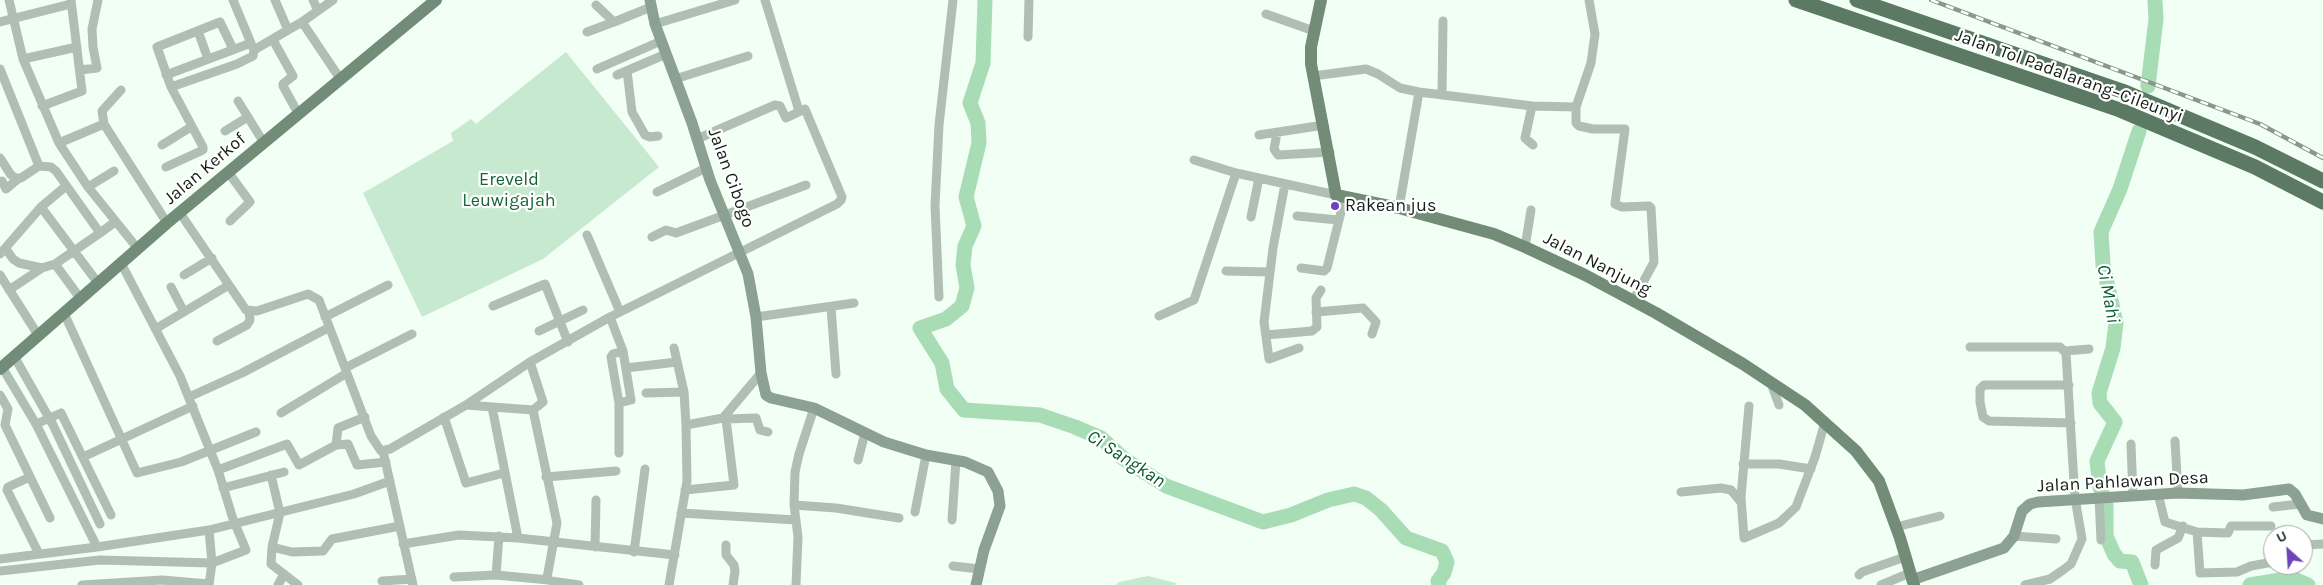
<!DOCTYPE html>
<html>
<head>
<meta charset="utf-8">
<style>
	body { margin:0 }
	#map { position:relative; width:2323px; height:585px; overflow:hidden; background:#f1fff4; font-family:Karla,sans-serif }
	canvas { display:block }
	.north { position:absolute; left:2263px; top:525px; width:50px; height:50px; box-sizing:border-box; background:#fff; border:1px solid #a1a5a2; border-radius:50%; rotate:334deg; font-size:14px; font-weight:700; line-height:20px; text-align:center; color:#131f16 }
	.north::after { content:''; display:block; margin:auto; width:18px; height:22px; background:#6e43bb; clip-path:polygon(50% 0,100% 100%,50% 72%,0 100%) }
</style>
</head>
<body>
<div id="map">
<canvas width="2323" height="585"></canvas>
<div class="north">U</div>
</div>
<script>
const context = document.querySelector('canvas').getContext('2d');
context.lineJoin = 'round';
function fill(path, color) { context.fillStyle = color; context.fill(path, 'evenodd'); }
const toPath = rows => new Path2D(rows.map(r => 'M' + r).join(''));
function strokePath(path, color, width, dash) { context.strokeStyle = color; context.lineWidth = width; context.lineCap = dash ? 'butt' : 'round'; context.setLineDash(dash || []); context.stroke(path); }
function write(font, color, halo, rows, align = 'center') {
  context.font = font + ' Karla,sans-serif'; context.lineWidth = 4.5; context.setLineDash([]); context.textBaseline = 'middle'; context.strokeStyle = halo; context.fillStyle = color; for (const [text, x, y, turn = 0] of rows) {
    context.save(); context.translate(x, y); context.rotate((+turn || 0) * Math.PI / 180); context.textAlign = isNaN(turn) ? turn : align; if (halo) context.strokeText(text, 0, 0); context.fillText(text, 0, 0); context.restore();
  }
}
fill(toPath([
	[566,52,659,167,543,259,422,317,363,193,453,141,451,133,471,119,476,124],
	[1148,576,1176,583,1175,585,1116,585,1119,582]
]), '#c7e9cf');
strokePath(toPath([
	[985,0,983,63,970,103,978,123,979,143,966,197,974,226,965,246,963,265,967,288,962,306,946,319,920,328,942,363,947,389,964,410,1040,415,1075,427,1101,438,1124,459,1166,486,1263,522,1291,515,1328,500,1354,494,1366,498,1381,510,1406,538,1442,551,1447,562,1444,573,1438,581,1439,585],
	[2148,86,2156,19,2155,0],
	[2139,131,2120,189,2101,232,2103,265,2116,323,2113,348,2099,393,2100,403,2115,422,2097,461,2100,487,2106,505,2106,536,2114,554,2120,561,2132,562,2141,585],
	[2250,585,2292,578,2308,585]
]), '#a8dcb5', 15);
strokePath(toPath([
	[9,0,23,59,59,143,88,187,138,249],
	[233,0,253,48],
	[275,0,288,30,302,22,341,80],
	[313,0,318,11],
	[765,0,799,111],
	[1589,0,1595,34,1591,63,1576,107,1576,123,1579,126,1593,129,1625,129,1615,204,1622,207,1649,206,1651,208,1654,262,1633,301],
	[596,5,614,22,651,7],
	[1266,14,1314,31],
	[0,22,71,4],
	[302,22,333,0],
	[655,24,735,0],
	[198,31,208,59],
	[587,32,614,22],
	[1028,37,1029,0],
	[273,40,293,76,283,84,283,86,299,115],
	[254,50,288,30],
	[23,59,77,47],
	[0,69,39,166,51,167,56,171,100,233,115,222],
	[597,69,661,41],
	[80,70,97,68,93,47,92,29,98,0],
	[627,71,632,112,645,135,650,137,658,136],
	[166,75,251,43],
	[617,75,666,54],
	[1313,76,1366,69,1378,74,1400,88,1419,92,1532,106,1576,107],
	[675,79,748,56],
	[171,87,237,64,253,56,254,50],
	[121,90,102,111,104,124,167,223],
	[1442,95,1443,21],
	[238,101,264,143],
	[42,106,82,91,71,0],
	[1532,106,1525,138,1533,145],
	[225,131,248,117],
	[1277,133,1274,149,1278,155,1330,152],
	[1259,135,1324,125],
	[59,143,104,124],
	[162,145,191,127],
	[0,158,11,175,16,178,21,178,39,166],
	[1194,160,1236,173,1336,195],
	[166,167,203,150,203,147,171,87,157,47,220,22,233,49],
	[228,172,250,202,230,221],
	[0,182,2,181,6,189,19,178],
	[1285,184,1273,248,1264,322,1269,359,1299,348],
	[88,187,114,171],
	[657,192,706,168],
	[41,207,98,283],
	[1399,208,1419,92],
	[180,213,246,310,257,311,308,294,319,300,371,436,381,451,390,449,466,405,533,410,557,523,547,578,551,581,579,585],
	[1297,216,1338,220],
	[1251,217,1259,178],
	[587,235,620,312],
	[652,237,666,230,676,233,806,185],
	[1525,247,1531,210],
	[6,249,13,259,19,263,42,268],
	[0,254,41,207,66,186],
	[55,264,80,298],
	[1301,268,1324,271,1327,268,1345,196],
	[1226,271,1270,272],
	[0,275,38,335],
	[184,275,212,258],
	[171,287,184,312],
	[9,290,42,268,55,264,100,233],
	[939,297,935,206,939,125,953,0],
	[493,306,545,284,568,342],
	[831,307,836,374],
	[1316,312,1363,308,1376,322,1372,334],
	[64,313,137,473,181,462,256,432],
	[1159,316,1194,300,1236,173],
	[325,317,388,285],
	[610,317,623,351,631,400,619,403,619,453],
	[756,317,854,303],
	[157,328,229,285],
	[539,331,583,310],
	[1266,335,1312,331,1317,327,1316,298,1321,290],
	[217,341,247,325,250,320,249,312],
	[1970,347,2060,347,2066,353,2075,498,2082,539,2071,564,2063,570,2050,579,2025,585],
	[674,348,684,392,686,425],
	[2065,351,2089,349],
	[14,356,53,425,100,524],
	[530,362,543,402,533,410],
	[345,368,412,334],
	[626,368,677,362],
	[1771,383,1779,405],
	[2069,385,1984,385,1980,389,1980,402,1983,417,1989,421,2071,423],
	[646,393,684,392],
	[0,395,8,409,5,425,50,518],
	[189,397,242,373,328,328],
	[619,403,611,357,613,354,623,351],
	[466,405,530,362,610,317,837,204,841,200,842,197,805,109,786,118,780,106,775,105,697,139],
	[1749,406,1741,497,1744,538,1779,523,1796,507,1815,457,1825,422],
	[492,407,518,538,675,555],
	[281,413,347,373],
	[444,417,466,483,504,473],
	[726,419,756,418,760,430,768,432],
	[36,424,61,413,111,515],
	[2175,441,2178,493],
	[2131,444,2133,495],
	[336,445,348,444,357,465,386,462],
	[383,451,413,585],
	[83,457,193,406],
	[858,460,865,433],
	[1743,464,1779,464,1811,469],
	[218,470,287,444,299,465,336,445,338,428,365,417],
	[271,475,280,513,272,547,271,564,298,585],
	[30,477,8,487,7,490,39,554],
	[546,477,616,471],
	[223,488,284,472],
	[685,490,734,485,726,419,723,418],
	[1681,492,1721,488,1731,490,1741,502],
	[2158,494,2165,522,2197,532,2228,533,2231,526,2271,526],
	[2099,497,2101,540],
	[794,505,836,508,899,518],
	[2273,507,2300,504],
	[915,512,926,455],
	[681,513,796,520],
	[952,520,956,460],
	[1896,527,1940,516],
	[2197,532,2200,573,2237,572,2251,566,2273,562],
	[2014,536,2056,539],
	[403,544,459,535,518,538],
	[726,545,726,555,734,565,735,571,733,585],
	[2303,545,2323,544],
	[97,547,209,530],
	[272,547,292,552,323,551,332,539,400,526],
	[595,547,596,500],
	[634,552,645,469],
	[0,559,97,547,36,424,2,367],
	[2155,565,2156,550,2178,538,2183,526],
	[953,566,979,569],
	[0,571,100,560,212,563,246,550,233,519,218,470,180,376,121,263],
	[496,575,499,536],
	[1859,575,1862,572,1905,557],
	[454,577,496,575,549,580],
	[382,581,412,579],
	[82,585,162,580,209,584],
	[209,585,212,563,209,530,354,494,390,481],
	[278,585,284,574],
	[669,585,687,481,686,425,723,418,761,373],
	[796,585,798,537,794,505,795,472,799,454,814,408],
	[1881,585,1910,573]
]), '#b0bfb3', 9);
strokePath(toPath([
	[650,0,655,24,692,123,710,180,748,274,756,317,761,373,766,395,771,398,814,408,884,442,926,455,965,462,988,472,998,491,1000,506,984,550,976,585],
	[1912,580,2004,548,2014,536,2022,511,2030,504,2038,502,2178,493,2243,495,2289,489,2295,494,2307,515,2323,519]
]), '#8ca191', 11);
strokePath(toPath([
	[1321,0,1311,47,1311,64,1336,195,1399,208,1494,234,1525,247,1585,275,1656,313,1743,364,1805,405,1856,451,1879,481,1900,538,1914,585],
	[0,369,167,223,436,0]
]), '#728c78', 12);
strokePath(toPath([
	[1796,0,2120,110,2255,167,2323,202],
	[1857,0,2122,91,2255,147,2323,181]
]), '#5c7a63', 15);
const rail = toPath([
	[1931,0,2260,124,2323,158]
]);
strokePath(rail, '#8a978d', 4.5);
strokePath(rail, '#fff', 2.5, [8]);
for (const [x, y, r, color] of [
	[1335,206,5,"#6e43bb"]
]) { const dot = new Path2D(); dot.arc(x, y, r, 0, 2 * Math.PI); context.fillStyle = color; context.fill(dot); strokePath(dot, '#fff', 2); }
write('18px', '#131f16', '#fff', [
	["Jalan Tol Padalarang–Cileunyi",2069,76,20],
	["Jalan Kerkof",205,169,-40],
	["Jalan Cibogo",731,178,70],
	["Jalan Nanjung",1597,264,27],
	["Jalan Pahlawan Desa",2123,482,-3]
]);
write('18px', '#156435', '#fff', [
	["Ereveld",509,180],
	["Leuwigajah",509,201]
]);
write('18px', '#131f16', '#fff', [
	["Rakean jus",1345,206]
], 'left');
write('italic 19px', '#055b2d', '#fff', [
	["Ci Mahi",2108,294,80],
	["Ci Sangkan",1126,459,33]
]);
</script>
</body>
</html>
